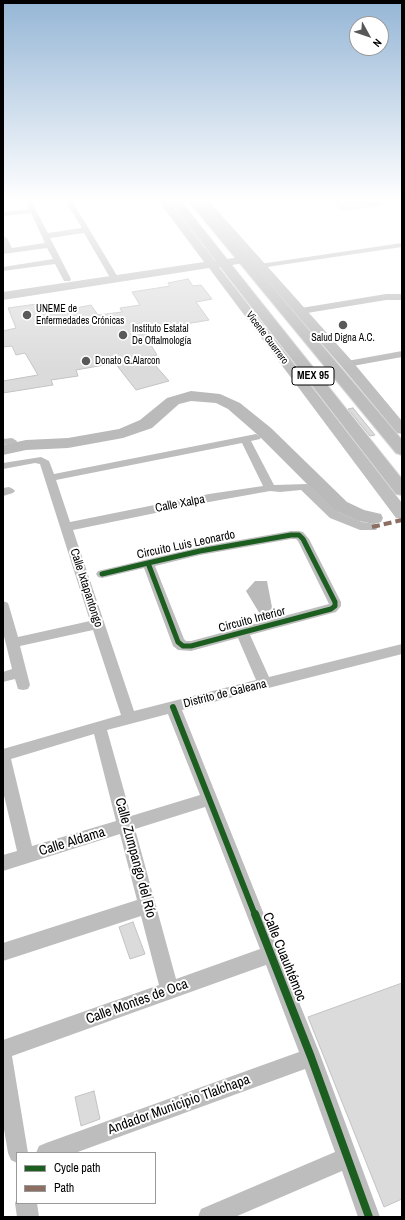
<!DOCTYPE html>
<html>
<head>
<meta charset="utf-8">
<style>
	body { margin:0 }
	#map { position:relative; width:405px; height:1220px; overflow:hidden; background:#fff; font-family:"Archivo Narrow",sans-serif }
	canvas { display:block }
	.frame { position:absolute; inset:0; border:4px solid #000; pointer-events:none }
	.legend { position:absolute; left:16px; top:1152px; width:140px; height:52px; box-sizing:border-box; background:#fff; border:1px solid #999; margin:0; padding:5px 7px; list-style:none; font-size:12px; color:#000 }
	.legend li { display:flex; align-items:center; gap:8px; height:20px }
	.legend b { width:20px; border:1px solid #999 }
	.north { position:absolute; left:349px; top:16px; width:40px; height:40px; box-sizing:border-box; background:#fff; border:1px solid #999; border-radius:50%; rotate:130deg; font-size:11px; font-weight:700; line-height:16px; text-align:center; color:#000 }
	.north::after { content:''; display:block; margin:auto; width:14px; height:18px; background:#595959; clip-path:polygon(50% 0,100% 100%,50% 72%,0 100%) }
</style>
</head>
<body>
<div id="map">
<canvas width="405" height="1220"></canvas>
<div class="frame"></div>
<ul class="legend">
<li><b style="height:5px;background:#1b5e20"></b>Cycle path</li>
<li><b style="height:5px;background:#8d6e63"></b>Path</li>
</ul>
<div class="north">N</div>
</div>
<script>
const context = document.querySelector('canvas').getContext('2d');
context.lineJoin = 'round';
function fill(path, color) { context.fillStyle = color; context.fill(path, 'evenodd'); }
const toPath = rows => new Path2D(rows.map(r => 'M' + r).join(''));
function strokePath(path, color, width, dash) { context.strokeStyle = color; context.lineWidth = width; context.lineCap = dash ? 'butt' : 'round'; context.setLineDash(dash || []); context.stroke(path); }
function write(font, color, halo, rows, align = 'center') {
  context.font = font + ' "Archivo Narrow",sans-serif'; context.lineWidth = 4; context.setLineDash([]); context.textBaseline = 'middle'; context.strokeStyle = halo; context.fillStyle = color; for (const [text, x, y, turn = 0] of rows) {
    context.save(); context.translate(x, y); context.rotate((+turn || 0) * Math.PI / 180); context.textAlign = isNaN(turn) ? turn : align; if (halo) context.strokeText(text, 0, 0); context.fillText(text, 0, 0); context.restore();
  }
}
fill(toPath([
	[255,581,267,581,275,623,266,624,246,591]
]), '#bababa');
fill(toPath([
	[191,391,220,394,240,403,271,428,347,502,364,510,381,514,383,518,381,522,374,524,359,521,333,510,259,436,228,409,216,403,191,401,179,404,152,428,123,438,68,448,26,450,3,455,3,445,26,440,68,438,119,429,140,420,167,398,191,391]
]), '#bababa');
const building = toPath([
	[330,199,379,199,380,205,342,210,330,199],
	[188,279,193,286,201,285,212,299,196,302,209,320,145,331,149,337,146,337,157,355,148,357,169,381,136,390,115,363,76,370,78,376,51,380,53,385,3,393,3,381,38,375,25,353,16,355,12,346,3,347,3,331,16,328,8,308,51,302,55,312,91,305,98,315,122,312,120,308,140,305,132,292,170,286,168,283,188,279],
	[353,408,375,435,370,436,348,409,353,408],
	[133,922,145,954,130,959,119,927,133,922],
	[402,983,402,1199,384,1207,308,1017,402,983],
	[94,1091,100,1119,81,1126,75,1097,94,1091]
]);
fill(building, '#dbdbdb');
strokePath(building, '#c3c3c3', 1);
const primary = toPath([
	[168,199,179,199,402,479,402,495,396,494,168,199],
	[187,199,198,199,402,440,402,455,396,453,187,199]
]);
strokePath(primary, '#dbdbdb', 2);
fill(toPath([
	[3,199,15,199,3,202,3,199],
	[23,199,30,199,48,233,82,228,64,199,71,199,119,279,118,281,112,281,84,233,50,238,71,279,70,281,64,281,55,264,3,271,3,267,53,259,47,248,3,254,3,250,4,249,3,236,7,238,12,248,45,243,31,213,3,216,3,212,29,209,23,199],
	[402,243,402,247,260,268,256,266,260,264,402,243],
	[386,294,402,294,402,300,386,300,301,314,297,311,301,308,386,294],
	[402,351,402,357,347,367,342,364,347,361,402,351],
	[256,434,261,437,260,439,251,441,274,485,307,484,312,487,338,512,362,522,376,524,378,527,376,530,360,530,330,518,301,490,280,492,270,491,209,502,73,530,134,711,256,680,238,638,191,651,178,650,173,646,144,568,102,578,98,577,96,574,98,571,102,570,200,547,291,531,299,531,303,532,309,539,341,602,341,606,336,612,250,635,269,677,402,644,402,654,182,710,321,1057,380,1217,358,1217,342,1171,235,1217,198,1217,201,1209,335,1152,305,1069,75,1153,36,1153,39,1146,46,1143,299,1052,266,965,12,1056,28,1153,17,1153,17,1163,11,1160,8,1153,3,1123,3,1040,159,985,141,916,3,961,3,943,137,900,120,834,3,871,3,855,17,851,3,791,3,749,121,715,93,630,20,646,30,685,28,689,23,690,18,689,15,679,3,682,3,672,12,669,3,632,3,601,8,603,9,606,18,637,90,621,40,464,35,463,3,469,3,463,41,457,49,461,54,474,256,434],
	[242,443,263,486,209,494,70,522,56,480,242,443],
	[291,539,296,539,298,541,329,604,191,641,186,641,184,639,155,566,200,555,291,539],
	[168,714,200,795,131,816,107,730,168,714],
	[94,734,116,821,32,846,11,759,94,734],
	[205,807,260,949,176,979,135,829,205,807],
	[12,438,17,441,16,443,3,445,3,439,12,438],
	[9,487,13,489,15,491,13,493,3,496,3,488,9,487],
	[17,1199,17,1203,37,1203,39,1217,17,1217,15,1203,17,1199]
]), '#bdbdbd');
fill(toPath([
	[157,199,167,199,215,261,246,256,197,199,207,199,352,361,402,421,402,434,397,433,342,367,251,262,219,267,402,503,402,519,396,518,209,268,3,300,3,292,204,262,157,199]
]), '#bfbfbf');
fill(primary, '#bdbdbd');
strokePath(toPath([
	[372,527,402,520]
]), '#8d6e63', 4, [8, 4]);
strokePath(toPath([
	[291,535,299,535,303,539,335,602,335,606,331,609,191,646,183,646,178,642,148,563,200,551,291,535],
	[102,574,148,563]
]), '#1b5e20', 5);
strokePath(toPath([
	[173,707,255,915]
]), '#1b5e20', 6);
strokePath(toPath([
	[255,914,311,1057,369,1217]
]), '#1b5e20', 8);
const sky = context.createLinearGradient(0, 0, 0, 370);
sky.addColorStop(0, '#95b6d6');
sky.addColorStop(0.54, '#fff');
sky.addColorStop(1, '#ffffff00');
context.fillStyle = sky;
context.fillRect(0, 0, 405, 370);
for (const [x, y, r, color] of [
	[27,315,5,"#595959"],
	[343,325,5,"#595959"],
	[123,335,5,"#595959"],
	[86,361,5,"#595959"]
]) { const dot = new Path2D(); dot.arc(x, y, r, 0, 2 * Math.PI); context.fillStyle = color; context.fill(dot); strokePath(dot, '#fff', 1.5); }
write('10px', '#000', '#fff', [
	["UNEME de",36,309],
	["Enfermedades Crónicas",36,321],
	["Instituto Estatal",132,329],
	["De Oftalmología",132,341],
	["Salud Digna A.C.",343,338,"center"],
	["Donato G.Alarcon",95,361]
], 'left');
write('10px', '#000', '#fff', [
	["Vicente Guerrero",267,338,53]
]);
for (const [x, y, w] of [
	[313,376,42]
]) { const box = new Path2D(); box.roundRect(x - w / 2, y - 9, w, 18, 3); context.fillStyle = '#fff'; context.fill(box); strokePath(box, '#000', 1); }
write('bold 11px', '#000', null, [
	["MEX 95",313,376]
]);
write('12px', '#000', '#fff', [
	["Calle Xalpa",180,504,-11],
	["Circuito Luis Leonardo",186,545,-12],
	["Calle Ixtapantongo",86,588,72],
	["Circuito Interior",252,620,-15],
	["Distrito de Galeana",225,694,-14]
]);
write('14px', '#000', '#fff', [
	["Calle Aldama",72,842,-17],
	["Calle Zumpango del Río",135,858,75],
	["Calle Cuauhtémoc",284,957,68],
	["Calle Montes de Oca",137,1002,-20],
	["Andador Municipio Tlalchapa",179,1105,-20]
]);
</script>
</body>
</html>
